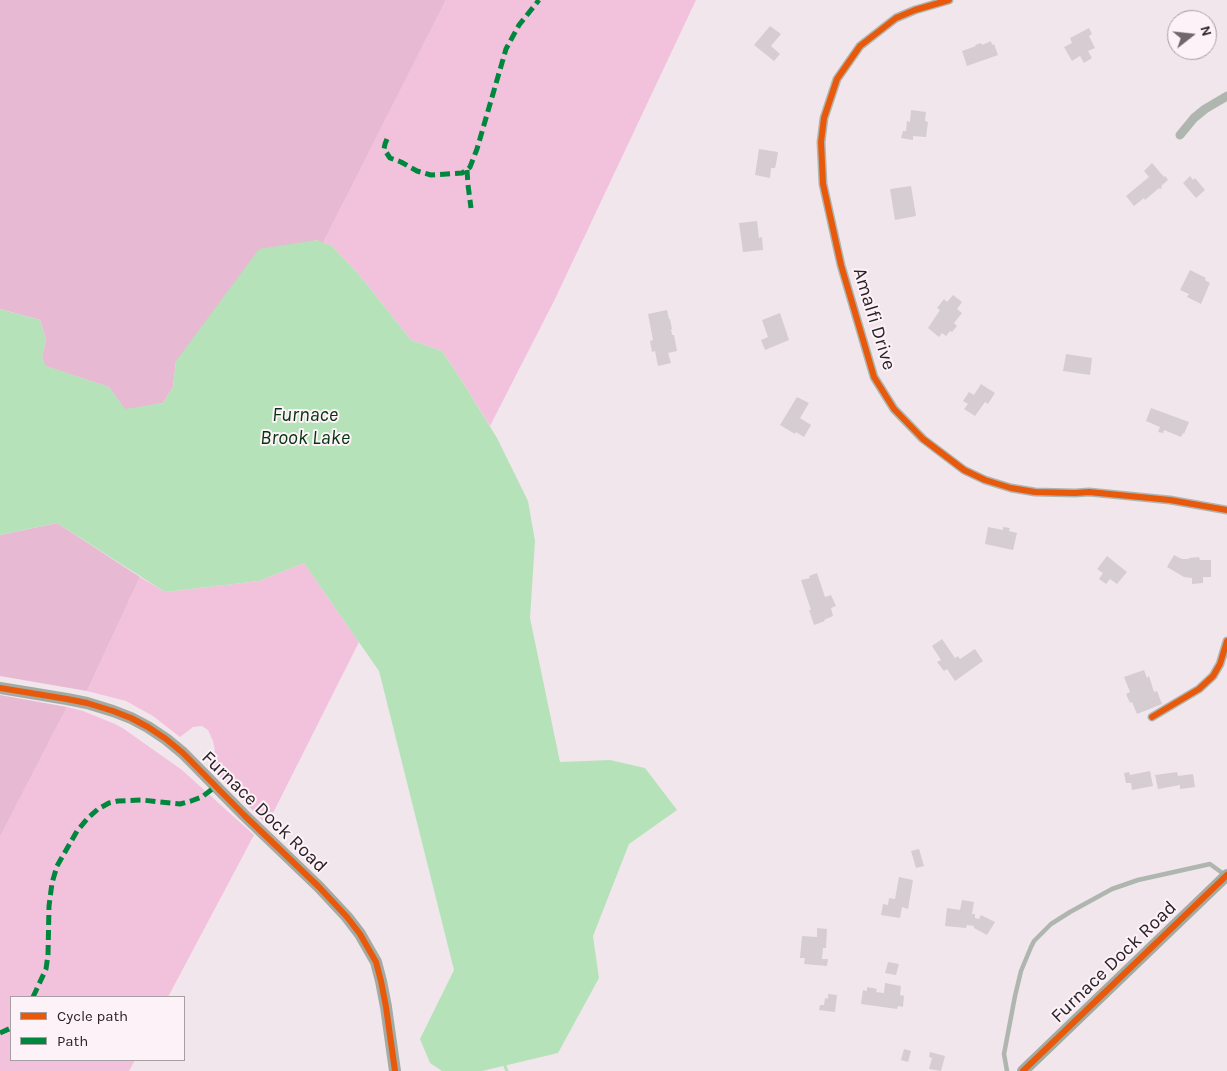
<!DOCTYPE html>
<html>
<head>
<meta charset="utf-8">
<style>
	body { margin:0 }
	#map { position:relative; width:1227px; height:1071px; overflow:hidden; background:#f1e6ec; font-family:Karla,sans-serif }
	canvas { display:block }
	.legend { position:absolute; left:10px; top:996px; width:175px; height:65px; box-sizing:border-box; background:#fdf2f7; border:1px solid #a89fa3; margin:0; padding:6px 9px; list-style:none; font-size:15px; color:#292226 }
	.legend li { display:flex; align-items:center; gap:10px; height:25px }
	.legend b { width:25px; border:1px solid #a89fa3 }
	.north { position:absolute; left:1167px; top:10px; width:50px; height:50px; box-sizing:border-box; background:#fdf2f7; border:1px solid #a89fa3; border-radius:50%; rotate:74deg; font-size:14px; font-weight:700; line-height:20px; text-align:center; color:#292226 }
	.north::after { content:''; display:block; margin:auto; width:18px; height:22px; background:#6f676b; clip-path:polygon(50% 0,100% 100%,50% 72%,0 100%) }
</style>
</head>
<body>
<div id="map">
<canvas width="1227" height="1071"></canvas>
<ul class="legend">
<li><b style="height:6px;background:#e8590c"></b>Cycle path</li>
<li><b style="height:6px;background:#00873e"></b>Path</li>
</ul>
<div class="north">N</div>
</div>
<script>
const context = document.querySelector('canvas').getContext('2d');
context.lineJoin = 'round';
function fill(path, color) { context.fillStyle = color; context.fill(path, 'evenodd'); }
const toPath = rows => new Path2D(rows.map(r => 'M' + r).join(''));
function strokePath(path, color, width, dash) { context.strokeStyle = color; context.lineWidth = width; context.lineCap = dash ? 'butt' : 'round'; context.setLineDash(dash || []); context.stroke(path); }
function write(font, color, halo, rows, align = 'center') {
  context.font = font + ' Karla,sans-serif'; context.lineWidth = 4; context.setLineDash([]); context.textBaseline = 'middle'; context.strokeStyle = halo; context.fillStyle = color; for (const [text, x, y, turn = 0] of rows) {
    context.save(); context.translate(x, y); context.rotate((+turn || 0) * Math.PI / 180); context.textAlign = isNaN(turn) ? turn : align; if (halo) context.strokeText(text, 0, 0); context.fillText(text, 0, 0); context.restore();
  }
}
fill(toPath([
	[446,0,696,0,555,299,490,426,462,381,442,351,411,340,361,277,332,246,323,243],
	[304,563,359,642,267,825,208,765,215,751,213,741,208,730,202,726,193,727,180,737,153,716,126,701,87,691,140,577,165,592,259,581],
	[67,707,83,711,115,724,124,729,182,770,254,835,168,997,11,997,11,1060,135,1060,129,1071,0,1071,0,837]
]), '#f2c2dd');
fill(toPath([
	[0,0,446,0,323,243,316,240,176,361,173,387,163,403,125,410,109,387,45,366,42,356,46,340,40,320,0,309],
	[57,523,140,577,87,691,0,676,0,535],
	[0,695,67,707,0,837]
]), '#e8b9d3');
fill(toPath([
	[316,240,332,246,361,277,411,340,442,351,462,381,497,438,528,501,535,541,530,618,560,762,610,760,645,768,677,810,629,844,593,936,599,978,558,1053,482,1071,442,1071,430,1063,420,1039,454,970,379,671,304,563,259,581,165,592,57,523,0,535,0,309,40,320,46,340,42,356,46,366,109,387,125,409,163,403,173,387,176,361,259,249]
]), '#b6e2b9');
strokePath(toPath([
	[505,1066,507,1071]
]), '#b6e2b9', 3);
fill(toPath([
	[770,26,781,34,771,46,780,54,774,61,754,45],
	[1089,28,1092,34,1089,36,1095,48,1088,51,1092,58,1084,63,1080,56,1072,61,1064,47,1072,43,1070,38],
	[991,41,992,45,994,44,998,55,967,66,962,51,976,46,975,45,981,43,982,45],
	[911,110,926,112,925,121,928,122,926,137,913,136,913,140,901,138,903,131,906,131,907,121,910,122],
	[759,149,778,152,776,164,775,168,771,168,770,178,755,175],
	[1152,163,1164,177,1165,176,1168,180,1161,186,1162,188,1160,189,1159,188,1145,200,1144,198,1134,206,1126,196,1149,177,1144,171],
	[1190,176,1193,180,1195,178,1205,190,1196,198,1183,183],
	[911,186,916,216,895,220,890,189],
	[757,221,759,238,762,237,763,250,743,252,739,223],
	[1190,270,1206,278,1205,280,1210,283,1201,304,1187,297,1189,294,1180,290],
	[953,295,962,302,957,309,962,313,954,323,957,326,952,332,950,331,946,336,942,333,939,337,928,328,940,310,937,308,944,299,947,302],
	[667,310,669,319,670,319,672,329,671,329,672,335,674,335,677,351,668,353,671,363,658,366,655,351,652,352,650,341,653,340,648,314],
	[780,313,789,340,765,350,761,340,768,337,762,320],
	[1066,354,1092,358,1090,375,1063,371],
	[981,384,995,393,988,404,985,402,975,416,964,409,968,404,963,401,969,392,974,395],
	[797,397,809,403,800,418,811,425,804,437,796,432,795,434,780,425],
	[1151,408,1189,422,1184,434,1183,433,1181,437,1164,430,1163,433,1158,432,1160,427,1146,421],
	[988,527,1003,530,1003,527,1010,528,1009,531,1017,533,1013,550,985,544],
	[1174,555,1182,559,1189,559,1189,558,1199,557,1200,560,1211,560,1211,577,1203,577,1203,583,1192,584,1192,578,1184,577,1167,567],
	[1107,556,1127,572,1117,584,1110,579,1106,584,1099,579,1103,573,1097,569],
	[817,573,825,597,831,595,836,606,831,608,833,616,824,620,825,621,814,625,809,610,811,610,801,580,810,578,809,576],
	[942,639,955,658,958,656,960,659,975,649,983,661,955,681,947,669,944,671,937,662,941,660,932,646],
	[1144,670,1147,678,1149,676,1154,692,1157,691,1162,704,1137,714,1132,702,1130,703,1126,694,1130,692,1124,677],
	[1150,771,1153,786,1132,790,1131,783,1126,783,1124,773,1129,772,1130,775],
	[1177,772,1178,776,1193,774,1195,787,1180,789,1180,785,1158,789,1155,775],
	[919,849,924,866,916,868,911,851],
	[899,877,913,880,908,909,902,907,900,918,881,915,883,904,888,905,889,898,895,899],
	[962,900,974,902,972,914,975,914,975,918,979,919,981,915,995,922,987,935,974,928,974,926,967,925,966,928,945,926,947,908,960,910],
	[817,928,827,929,826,948,823,948,822,959,828,959,827,966,804,964,805,958,800,958,802,936,817,937],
	[888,962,899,964,896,975,885,973],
	[885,983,901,986,900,995,904,996,903,1007,898,1006,897,1009,861,1004,863,990,867,991,867,987,877,989,876,992,884,993],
	[828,994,837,995,835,1012,819,1010,820,1005,824,1005,825,998,828,999],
	[904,1049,911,1051,908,1062,901,1060],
	[930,1052,945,1056,941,1071,929,1069,932,1058,929,1057]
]), '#d5cdd1');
strokePath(toPath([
	[1007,1071,1004,1054,1015,996,1021,971,1031,947,1034,941,1051,924,1070,912,1112,889,1138,880,1210,864,1225,875]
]), '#afb6af', 4.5);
strokePath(toPath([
	[949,0,915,10,896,18,860,46,837,79,824,118,821,142,823,184,841,265,874,377,894,409,923,439,964,470,985,480,1011,488,1035,492,1075,493,1089,492,1170,500,1227,510],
	[1180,135,1194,118,1205,109,1227,96],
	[1152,717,1199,689,1213,676,1220,664,1227,641]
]), '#afb6af', 9);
strokePath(toPath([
	[0,688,67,699,87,703,113,711,131,718,148,727,166,739,183,753,244,815,319,887,347,917,360,934,376,962,381,981,386,1007,395,1071],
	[1023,1071,1227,875]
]), '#a3aba3', 12);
strokePath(toPath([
	[387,139,385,144,384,149,390,158,401,162,417,171,431,175,462,173,467,170,470,167,477,149,506,49,519,25,539,0],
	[467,170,468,185,471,208],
	[33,997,46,969,48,955,49,906,52,883,57,866,77,831,88,818,98,809,109,803,118,801,142,800,180,804,191,801,202,797,216,786],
	[0,1033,11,1028]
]), '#00873e', 5, [10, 5]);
strokePath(toPath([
	[949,0,915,10,896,18,860,46,837,79,824,118,821,142,823,184,841,265,874,377,894,409,923,439,964,470,985,480,1011,488,1035,492,1075,493,1089,492,1170,500,1227,510],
	[0,688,67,699,87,703,113,711,131,718,148,727,166,739,183,753,244,815,319,887,347,917,360,934,376,962,381,981,386,1007,395,1071],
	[1152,717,1199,689,1213,676,1220,664,1227,641],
	[1023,1071,1227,875]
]), '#e8590c', 6);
write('19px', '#292226', '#fdf2f7', [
	["Amalfi Drive",874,319,73],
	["Furnace Dock Road",264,812,44],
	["Furnace Dock Road",1114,962,-44]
]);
write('italic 20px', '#03340f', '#fdf2f7', [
	["Furnace",305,415],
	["Brook Lake",305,438]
]);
</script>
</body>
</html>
